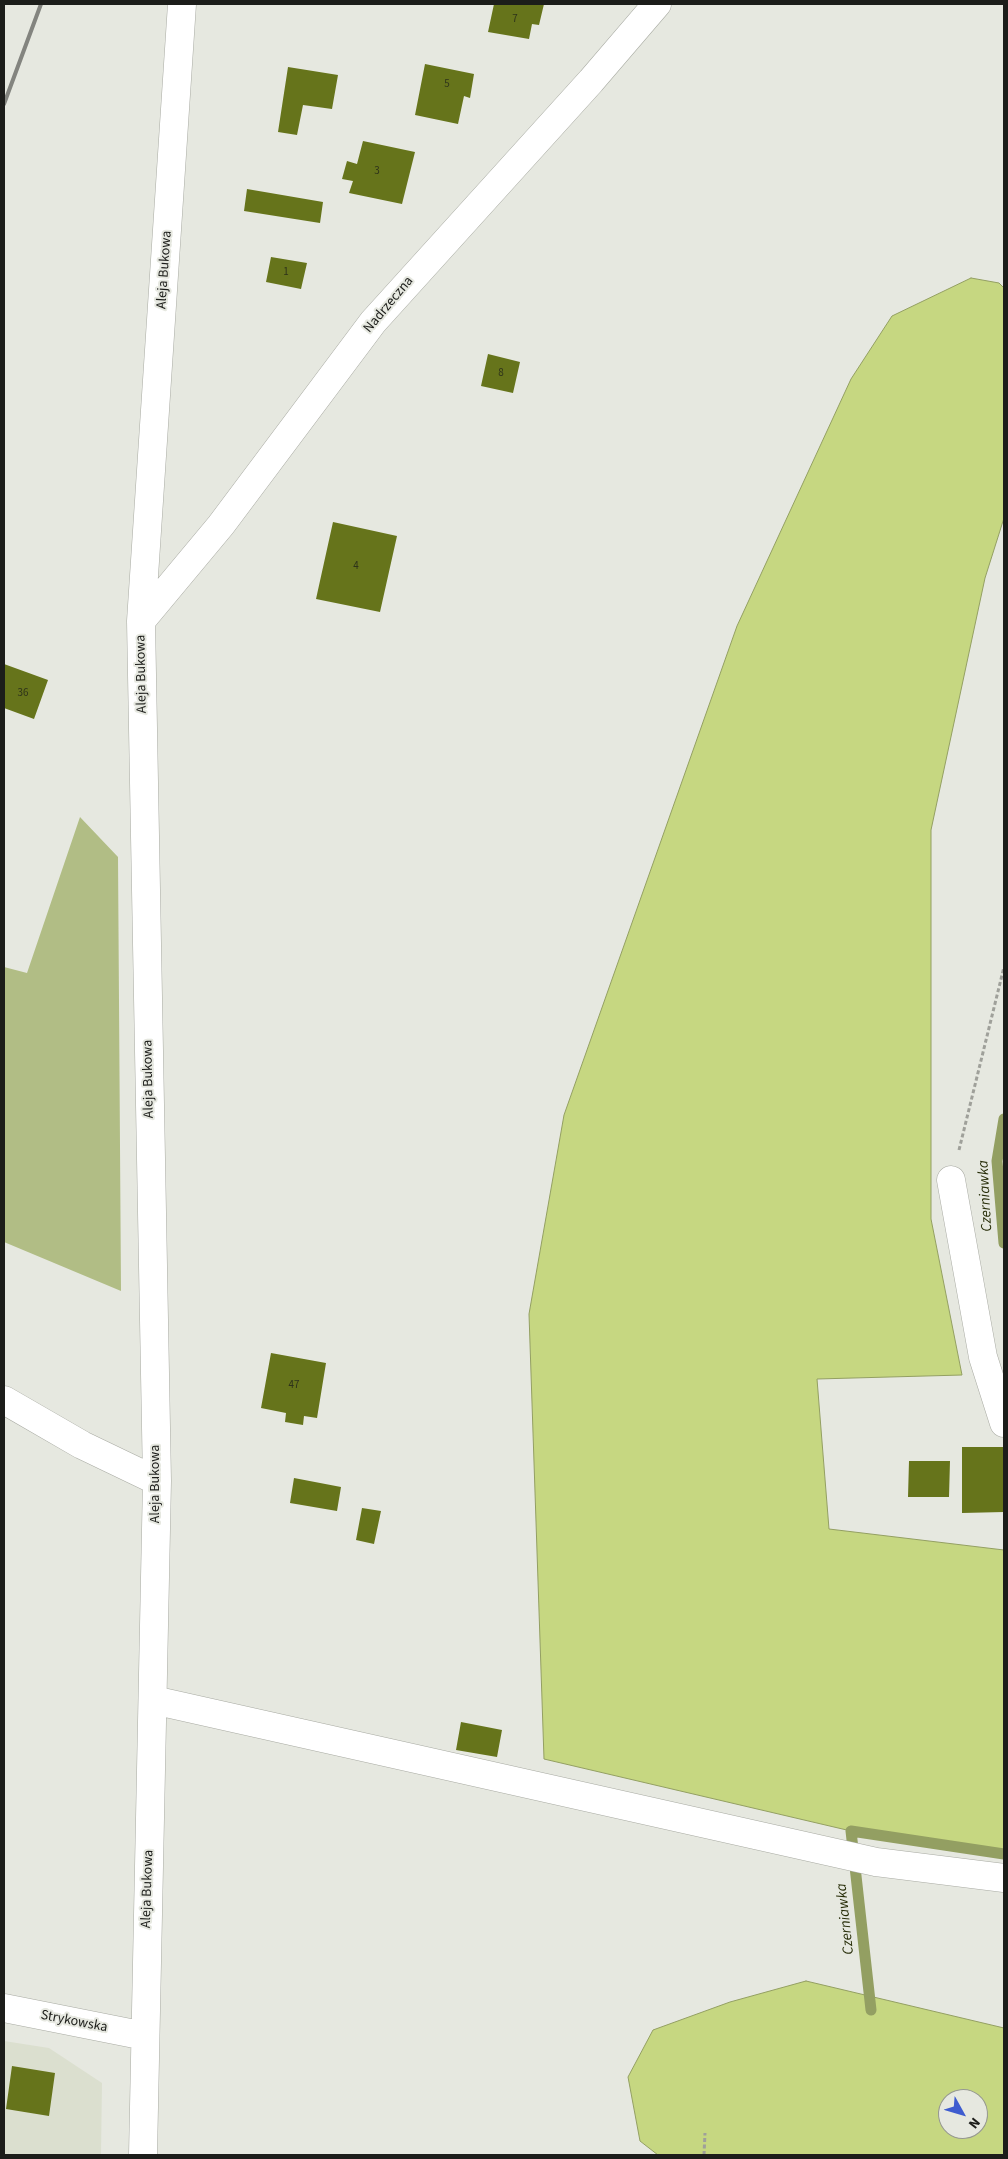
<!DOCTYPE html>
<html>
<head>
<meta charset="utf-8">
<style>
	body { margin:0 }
	#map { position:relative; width:1008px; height:2159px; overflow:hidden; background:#e6e8e0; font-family:"Source Sans 3",sans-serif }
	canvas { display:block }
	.frame { position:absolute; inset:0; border:5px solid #1c1d1a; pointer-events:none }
	.north { position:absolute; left:938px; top:2089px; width:50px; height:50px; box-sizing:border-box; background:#e6e8e0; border:1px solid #959791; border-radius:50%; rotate:129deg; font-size:14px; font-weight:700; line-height:20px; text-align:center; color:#1c1d1a }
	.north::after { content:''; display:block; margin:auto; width:18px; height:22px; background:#3e5ccf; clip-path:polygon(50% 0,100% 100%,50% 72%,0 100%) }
</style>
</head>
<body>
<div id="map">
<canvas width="1008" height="2159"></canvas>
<div class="frame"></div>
<div class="north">N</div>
</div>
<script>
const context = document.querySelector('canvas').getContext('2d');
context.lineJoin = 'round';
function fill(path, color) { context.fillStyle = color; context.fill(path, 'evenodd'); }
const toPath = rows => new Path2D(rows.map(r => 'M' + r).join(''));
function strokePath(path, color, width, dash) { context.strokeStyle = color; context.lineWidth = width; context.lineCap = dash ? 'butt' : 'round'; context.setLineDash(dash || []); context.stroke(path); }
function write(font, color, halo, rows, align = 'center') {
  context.font = font + ' "Source Sans 3",sans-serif'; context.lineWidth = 4; context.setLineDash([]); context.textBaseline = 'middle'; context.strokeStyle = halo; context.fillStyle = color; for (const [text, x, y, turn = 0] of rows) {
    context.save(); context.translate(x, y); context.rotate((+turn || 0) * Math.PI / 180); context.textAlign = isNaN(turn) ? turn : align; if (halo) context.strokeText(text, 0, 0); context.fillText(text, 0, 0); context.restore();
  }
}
fill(toPath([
	[4,2041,49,2048,102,2083,101,2155,4,2155]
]), '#dbdfcf');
fill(toPath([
	[80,817,118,857,121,1291,4,1242,4,967,27,973]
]), '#b1bd85');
const water = toPath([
	[971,278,999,283,1004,288,1004,518,985,578,931,830,931,1219,962,1375,817,1379,829,1529,1004,1550,1004,1854,851,1831,544,1759,529,1314,564,1115,737,626,851,379,892,316,971,278],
	[806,1981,1004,2028,1004,2155,658,2155,640,2141,628,2077,653,2030,730,2002,806,1981],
	[948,2099,978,2099,978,2129,948,2129,948,2099]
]);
fill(water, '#c6d781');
strokePath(water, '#939f62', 1);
strokePath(toPath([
	[1004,1119,997,1161,1004,1243],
	[871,2010,851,1831,1004,1854]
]), '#939f62', 11);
fill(toPath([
	[494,4,544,4,539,25,532,24,529,39,488,32],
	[425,64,474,74,470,98,464,96,458,124,415,115],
	[288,67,338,75,332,109,303,105,297,135,278,132],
	[363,141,415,152,402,204,349,193,353,181,342,179,347,161,357,164],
	[247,189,323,202,320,223,244,211],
	[271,257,307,263,301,289,266,282],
	[488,354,520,362,513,393,481,386],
	[333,522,397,536,380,612,316,599],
	[4,664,48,680,34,719,4,708],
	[271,1353,326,1363,317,1418,304,1416,303,1425,285,1422,286,1413,261,1408],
	[962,1447,1004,1447,1004,1512,962,1513],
	[909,1461,950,1461,949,1497,908,1497],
	[294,1478,341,1487,337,1511,290,1503],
	[362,1508,381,1511,374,1544,356,1540],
	[461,1722,502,1730,497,1757,456,1750],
	[12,2066,55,2073,49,2116,6,2109]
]), '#66741b');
const minor = toPath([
	[141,621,221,525,373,322,591,81,657,4],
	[951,1180,983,1357,1004,1423],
	[4,1400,82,1445,157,1481],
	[153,1700,876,1862,1004,1878],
	[4,2008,145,2036],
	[143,2155,157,1481,141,621,182,4]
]);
strokePath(minor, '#a8aaa2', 29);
strokePath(toPath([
	[959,1150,1004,967],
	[704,2155,705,2133]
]), '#9fa09a', 3, [4, 2.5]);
strokePath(minor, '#fff', 28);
strokePath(toPath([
	[4,104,41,4]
]), '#83847f', 4);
write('11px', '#2e331a', null, [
	["7",515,20],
	["5",447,85],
	["3",377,172],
	["1",286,273],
	["8",501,374],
	["4",356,567],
	["36",23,694],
	["47",294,1386]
]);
write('14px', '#1c1d1a', '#e6e8e0', [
	["Aleja Bukowa",165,270,-86],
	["Nadrzeczna",389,305,-50],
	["Aleja Bukowa",142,674,-91],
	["Aleja Bukowa",149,1079,-91],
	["Aleja Bukowa",156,1484,-90],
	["Aleja Bukowa",148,1889,-88],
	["Strykowska",74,2022,11]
]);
write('italic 15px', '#272d08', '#e6e8e0', [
	["Czerniawka",986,1196,-93],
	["Czerniawka",846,1919,-96]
]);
</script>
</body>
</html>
